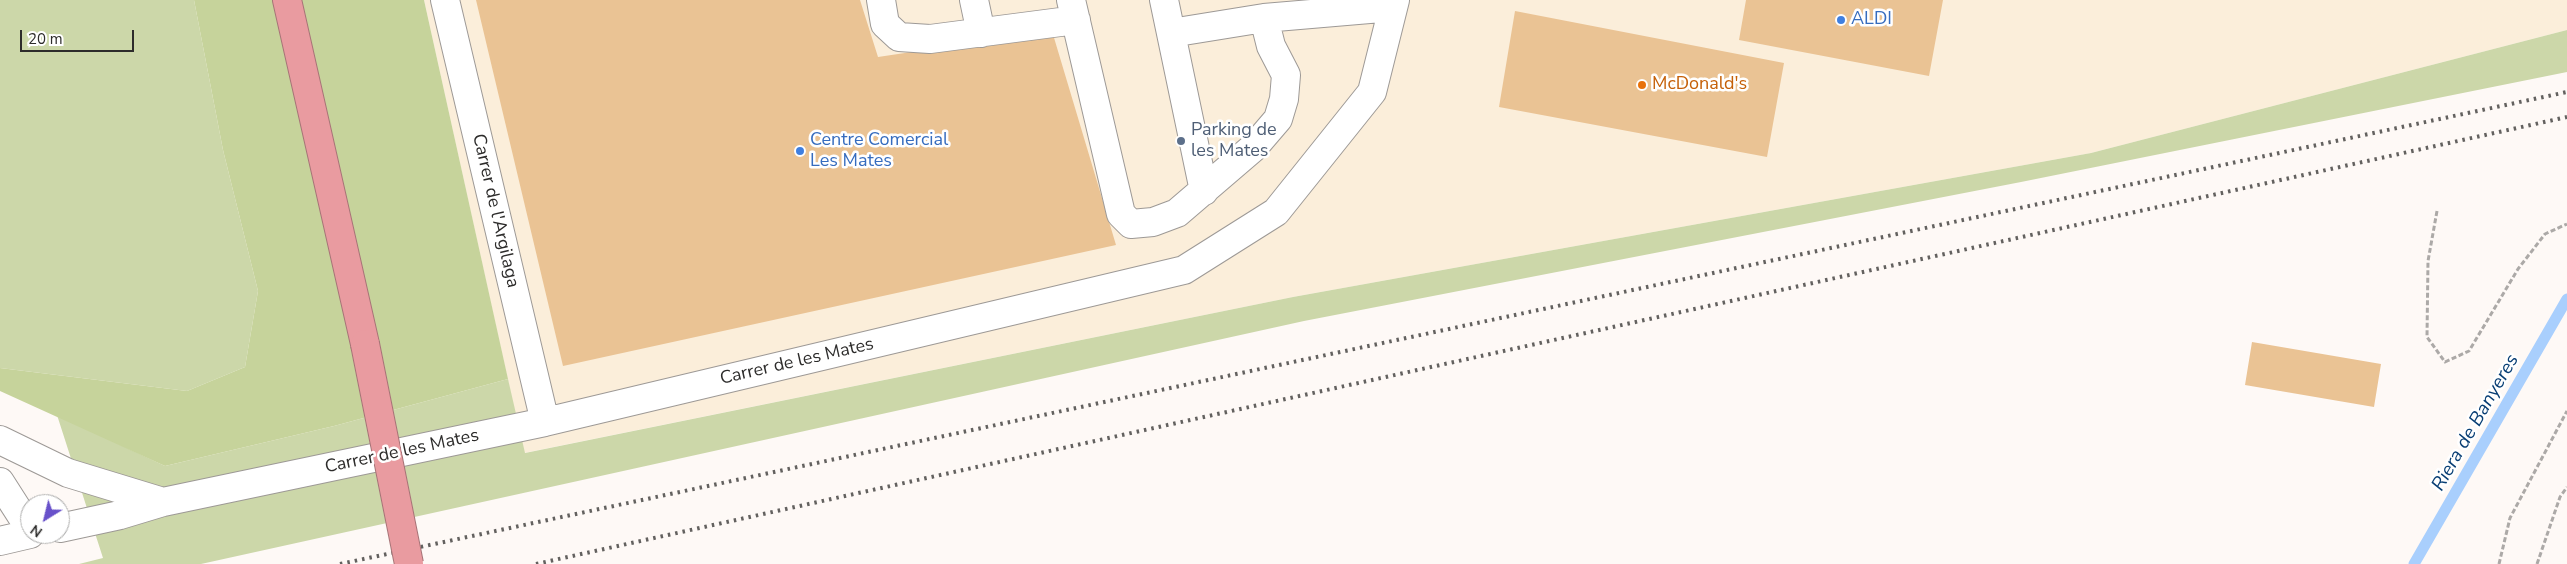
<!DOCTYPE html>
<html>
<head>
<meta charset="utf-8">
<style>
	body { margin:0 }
	#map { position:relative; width:2567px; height:564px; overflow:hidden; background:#fef9f6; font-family:"Nunito Sans",sans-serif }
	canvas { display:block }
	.north { position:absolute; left:20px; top:494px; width:50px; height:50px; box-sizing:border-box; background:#fff; border:1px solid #ababaa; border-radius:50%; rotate:216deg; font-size:14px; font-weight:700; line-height:20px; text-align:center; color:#2d2c2b }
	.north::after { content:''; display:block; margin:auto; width:18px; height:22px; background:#6851ca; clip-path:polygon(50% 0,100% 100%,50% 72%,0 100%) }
	.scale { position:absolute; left:20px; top:30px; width:114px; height:22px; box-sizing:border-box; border:2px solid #2d2c2b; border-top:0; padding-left:6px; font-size:15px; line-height:18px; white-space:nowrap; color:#2d2c2b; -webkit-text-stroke:4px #fff; paint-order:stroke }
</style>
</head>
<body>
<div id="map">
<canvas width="2567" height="564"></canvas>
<div class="north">N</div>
<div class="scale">20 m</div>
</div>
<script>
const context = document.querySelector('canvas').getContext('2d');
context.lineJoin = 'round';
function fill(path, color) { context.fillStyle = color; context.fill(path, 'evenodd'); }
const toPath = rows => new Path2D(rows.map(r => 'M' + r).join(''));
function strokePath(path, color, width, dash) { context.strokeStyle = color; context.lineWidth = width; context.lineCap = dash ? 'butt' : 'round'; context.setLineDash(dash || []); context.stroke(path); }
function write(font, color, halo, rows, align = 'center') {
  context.font = font + ' "Nunito Sans",sans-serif'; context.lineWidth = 5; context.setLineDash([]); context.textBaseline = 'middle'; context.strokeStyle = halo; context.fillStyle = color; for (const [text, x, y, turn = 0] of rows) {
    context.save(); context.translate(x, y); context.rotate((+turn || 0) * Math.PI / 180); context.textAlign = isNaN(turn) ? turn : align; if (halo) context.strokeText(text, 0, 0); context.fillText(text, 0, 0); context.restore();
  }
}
fill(toPath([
	[424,0,2567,0,2567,30,2091,153,1293,297,524,453]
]), '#fbeeda');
fill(toPath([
	[0,0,194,0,223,150,258,291,245,367,187,391,0,368],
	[2567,30,2567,72,2021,182,1304,321,201,564,79,564,103,558,57,415,165,466,334,426,508,379,525,453,1293,297,2091,153]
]), '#ccd7a9');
fill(toPath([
	[194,0,424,0,508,379,334,426,165,466,0,391,0,368,187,391,245,367,258,291,223,150]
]), '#c6d39b');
strokePath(toPath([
	[2414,564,2567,299]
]), '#a9cffd', 11);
fill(toPath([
	[476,0,860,0,878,57,1052,31,1116,245,563,366],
	[1746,0,1943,0,1929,76,1739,40],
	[1515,11,1784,63,1767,157,1499,107],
	[2252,342,2381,364,2374,407,2245,385]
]), '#eac394');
const minor = toPath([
	[445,0,545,422],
	[881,0,885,24,899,37,930,39,1076,20],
	[974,0,981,33],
	[1071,0,1121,214,1131,224,1153,222,1177,213,1254,147,1278,119,1284,99,1286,75,1271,46,1264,18,1393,7],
	[1164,0,1204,191],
	[1171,33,1264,18],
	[0,440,68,473,163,502],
	[0,482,30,529],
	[60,528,120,515,163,502,545,422,1184,270,1276,212,1372,92,1395,0],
	[0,541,30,534]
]);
const highway = toPath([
	[287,0,365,344]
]);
strokePath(minor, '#9d9996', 30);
strokePath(highway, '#a77477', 30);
strokePath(toPath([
	[2437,211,2428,261,2427,337,2445,362,2469,351,2518,269,2545,234,2567,224],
	[2499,564,2510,518,2567,411],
	[2537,564,2560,497,2567,487]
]), '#aca9a7', 3, [5, 2.5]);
strokePath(minor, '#fff', 28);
strokePath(highway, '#e99ba0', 28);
strokePath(toPath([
	[340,564,2567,92],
	[536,564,2567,117]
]), '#63615f', 4, [2.5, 5]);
const highwayBridge = toPath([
	[365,344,409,564]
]);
strokePath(highwayBridge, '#a77477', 30, []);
strokePath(highwayBridge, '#e99ba0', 28);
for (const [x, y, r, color] of [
	[1841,20,5,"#3f7fe0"],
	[1642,85,5,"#e8710a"],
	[1181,141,5,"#5c6f8a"],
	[800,151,5,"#3f7fe0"]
]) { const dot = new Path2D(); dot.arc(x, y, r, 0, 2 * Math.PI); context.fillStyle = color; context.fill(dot); strokePath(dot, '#fff', 2); }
write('18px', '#366cbe', '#fff', [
	["ALDI",1851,20],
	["Centre Comercial",810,141],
	["Les Mates",810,162]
], 'left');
write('18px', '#c56008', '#fff', [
	["McDonald's",1652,85]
], 'left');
write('18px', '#4e5e75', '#fff', [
	["Parking de",1191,131],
	["les Mates",1191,152]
], 'left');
write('18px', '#2d2c2b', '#fff', [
	["Carrer de l'Argilaga",495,211,77],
	["Carrer de les Mates",797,362,-13],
	["Carrer de les Mates",402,452,-12]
]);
write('italic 19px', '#083e74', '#fff', [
	["Riera de Banyeres",2476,423,-60]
]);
</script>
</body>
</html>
